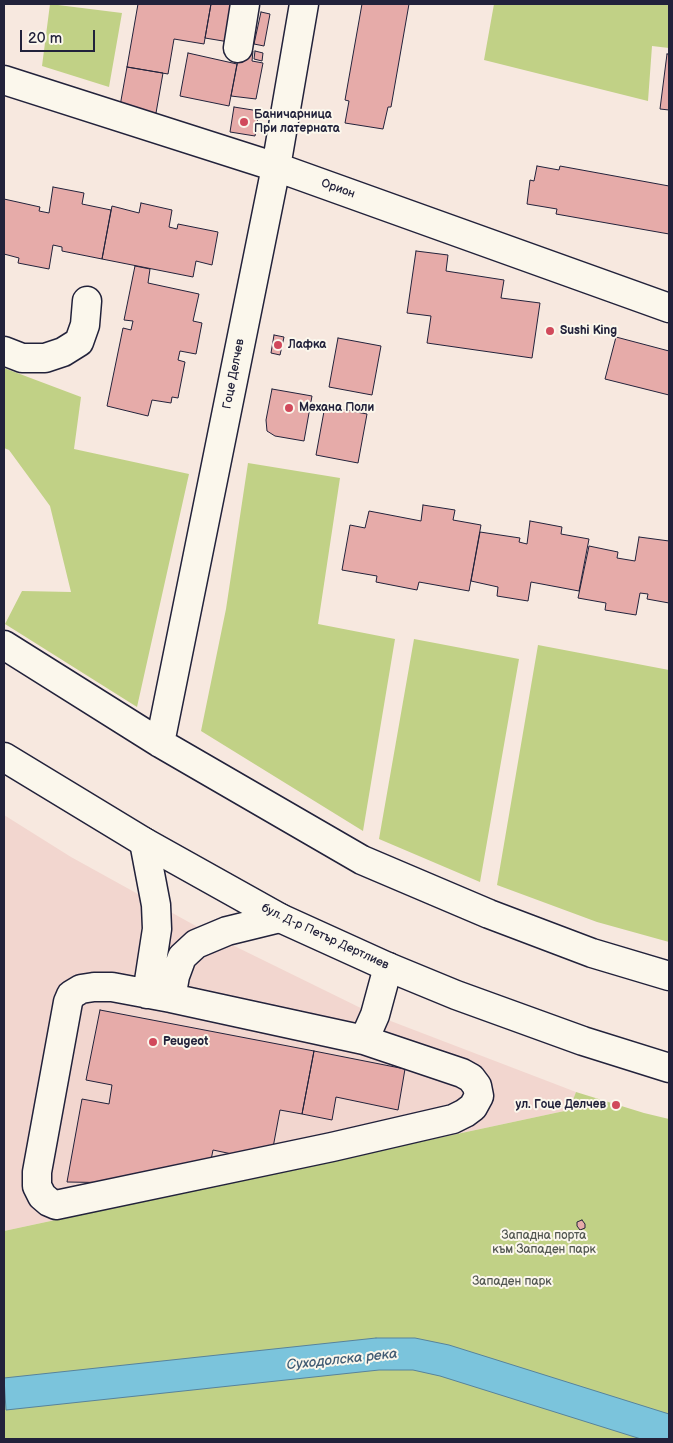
<!DOCTYPE html>
<html>
<head>
<meta charset="utf-8">
<style>
	body { margin:0 }
	#map { position:relative; width:673px; height:1443px; overflow:hidden; background:#f7e8df; font-family:"Balsamiq Sans",sans-serif }
	canvas { display:block }
	.frame { position:absolute; inset:0; border:5px solid #22223b; pointer-events:none }
	.scale { position:absolute; left:20px; top:30px; width:75px; height:22px; box-sizing:border-box; border:2px solid #22223b; border-top:0; padding-left:6px; font-size:15px; line-height:18px; white-space:nowrap; color:#22223b; -webkit-text-stroke:4px #fbf7ec; paint-order:stroke }
</style>
</head>
<body>
<div id="map">
<canvas width="673" height="1443"></canvas>
<div class="frame"></div>
<div class="scale">20 m</div>
</div>
<script>
const context = document.querySelector('canvas').getContext('2d');
context.lineJoin = 'round';
function fill(path, color) { context.fillStyle = color; context.fill(path, 'evenodd'); }
const toPath = rows => new Path2D(rows.map(r => 'M' + r).join(''));
function strokePath(path, color, width, dash) { context.strokeStyle = color; context.lineWidth = width; context.lineCap = dash ? 'butt' : 'round'; context.setLineDash(dash || []); context.stroke(path); }
function write(font, color, halo, rows, align = 'center') {
  context.font = font + ' "Balsamiq Sans",sans-serif'; context.lineWidth = 4; context.setLineDash([]); context.textBaseline = 'middle'; context.strokeStyle = halo; context.fillStyle = color; for (const [text, x, y, turn = 0] of rows) {
    context.save(); context.translate(x, y); context.rotate((+turn || 0) * Math.PI / 180); context.textAlign = isNaN(turn) ? turn : align; if (halo) context.strokeText(text, 0, 0); context.fillText(text, 0, 0); context.restore();
  }
}
fill(toPath([
	[4,815,71,857,214,936,375,1015,576,1092,569,1110,4,1231]
]), '#f2d6cf');
fill(toPath([
	[50,4,122,13,109,87,42,66],
	[494,4,669,4,669,48,652,46,648,101,484,60],
	[4,368,81,397,74,449,189,474,137,707,5,624,22,591,71,592,50,506,9,450,4,448],
	[248,463,340,478,318,624,395,639,363,831,201,731,226,609],
	[414,639,519,659,480,882,379,839],
	[538,645,669,670,669,942,597,922,497,885],
	[576,1092,644,1113,669,1119,669,1439,4,1439,4,1231,569,1110]
]), '#c1d186');
const water = toPath([
	[376,1338,415,1338,449,1345,669,1414,669,1439,641,1439,440,1376,413,1370,379,1370,6,1410,4,1378,376,1338]
]);
fill(water, '#7bc4dc');
strokePath(water, '#57839c', 1);
const building = toPath([
	[138,4,211,4,204,44,174,39,168,74,127,67,138,4],
	[211,4,236,4,229,42,205,38,211,4],
	[362,4,409,4,391,107,388,107,383,129,345,123,349,101,345,100,362,4],
	[261,12,270,14,264,46,254,44,261,12],
	[247,50,253,51,252,61,263,63,256,99,231,96,238,60,244,61,247,50],
	[255,51,263,53,262,61,254,59,255,51],
	[188,53,237,64,229,106,180,96,188,53],
	[667,54,669,54,669,110,660,109,667,54],
	[127,67,163,73,156,113,120,106,127,67],
	[234,107,259,111,255,136,230,132,234,107],
	[537,166,559,170,560,166,669,186,669,234,556,214,557,209,527,204,530,180,534,181,537,166],
	[53,187,84,193,82,204,111,210,102,259,62,251,62,247,53,245,49,269,18,263,19,258,4,254,4,199,40,207,39,211,49,213,53,187],
	[141,203,172,210,169,227,177,229,178,224,218,232,212,265,196,261,193,277,102,259,112,206,139,213,141,203],
	[416,251,448,255,446,271,504,280,501,298,540,303,532,358,427,343,431,316,407,313,416,251],
	[135,266,150,269,148,283,199,294,193,321,202,323,196,354,180,351,178,360,185,362,178,398,172,397,171,403,152,400,148,416,107,406,123,328,131,330,133,321,124,320,135,266],
	[274,335,284,337,280,355,271,353,274,335],
	[616,337,669,351,669,395,605,379,616,337],
	[338,338,381,346,372,395,329,387,338,338],
	[272,389,312,396,304,441,275,436,267,431,266,420,272,389],
	[325,406,367,414,358,463,316,455,325,406],
	[423,505,455,510,453,520,481,525,469,591,419,582,417,590,376,582,377,576,342,570,350,525,365,528,369,511,421,521,423,505],
	[530,521,562,527,561,534,589,539,579,591,531,582,528,601,497,596,498,587,471,581,480,532,520,538,519,542,527,544,530,521],
	[639,537,669,541,669,603,647,599,648,594,640,593,636,615,605,610,606,603,578,598,589,546,618,552,617,558,635,561,639,537],
	[100,1010,314,1051,302,1114,280,1110,272,1153,251,1158,213,1150,211,1160,131,1183,67,1182,82,1099,109,1104,112,1085,86,1080,100,1010],
	[314,1051,405,1069,398,1110,336,1097,332,1120,302,1114,314,1051],
	[582,1220,585,1224,585,1228,580,1230,577,1226,577,1222,582,1220]
]);
fill(building, '#e6aba9');
strokePath(building, '#22223b', 1);
const minor = toPath([
	[238,48,245,4],
	[4,80,276,167,669,308],
	[4,351,22,358,45,358,63,352,79,342,85,325,87,301],
	[4,645,160,743,362,860,489,914,592,953,669,976],
	[160,743,276,167,304,4],
	[144,842,156,905,157,929,147,994],
	[94,987,112,987,171,998,364,1040,462,1073,471,1078,477,1086,479,1096,473,1107,465,1113,453,1119,332,1147,56,1205,49,1202,42,1196,37,1186,37,1172,68,1002,71,995,81,989,94,987],
	[171,998,175,976,182,957,196,944,227,931,280,918],
	[364,1040,375,1015,388,967]
]);
const major = toPath([
	[4,757,144,842,280,918,388,967,456,995,583,1041,669,1068]
]);
strokePath(minor, '#22223b', 31);
strokePath(major, '#22223b', 31);
strokePath(minor, '#fbf7ec', 28);
strokePath(major, '#fbf7ec', 28);
for (const [x, y, r, color] of [
	[244,122,5,"#d1495b"],
	[550,331,5,"#d1495b"],
	[278,345,5,"#d1495b"],
	[289,408,5,"#d1495b"],
	[153,1042,5,"#d1495b"],
	[616,1105,5,"#d1495b"]
]) { const dot = new Path2D(); dot.arc(x, y, r, 0, 2 * Math.PI); context.fillStyle = color; context.fill(dot); strokePath(dot, '#fbf7ec', 2); }
write('bold 12px', '#22223b', '#fbf7ec', [
	["Баничарница",254,115],
	["При латерната",254,129],
	["Sushi King",560,331],
	["Лафка",288,345],
	["Механа Поли",299,408],
	["Peugeot",163,1042],
	["ул. Гоце Делчев",606,1105,"right"]
], 'left');
write('12px', '#22223b', '#fbf7ec', [
	["Орион",338,189,20],
	["Гоце Делчев",234,374,-79],
	["бул. Д-р Петър Дертлиев",325,937,25]
]);
write('12px', '#525752', '#fbf7ec', [
	["Западна порта",544,1236],
	["към Западен парк",544,1250],
	["Западен парк",512,1282]
]);
write('italic 14px', '#415b73', '#fbf7ec', [
	["Суходолска река",342,1360,-6]
]);
</script>
</body>
</html>
